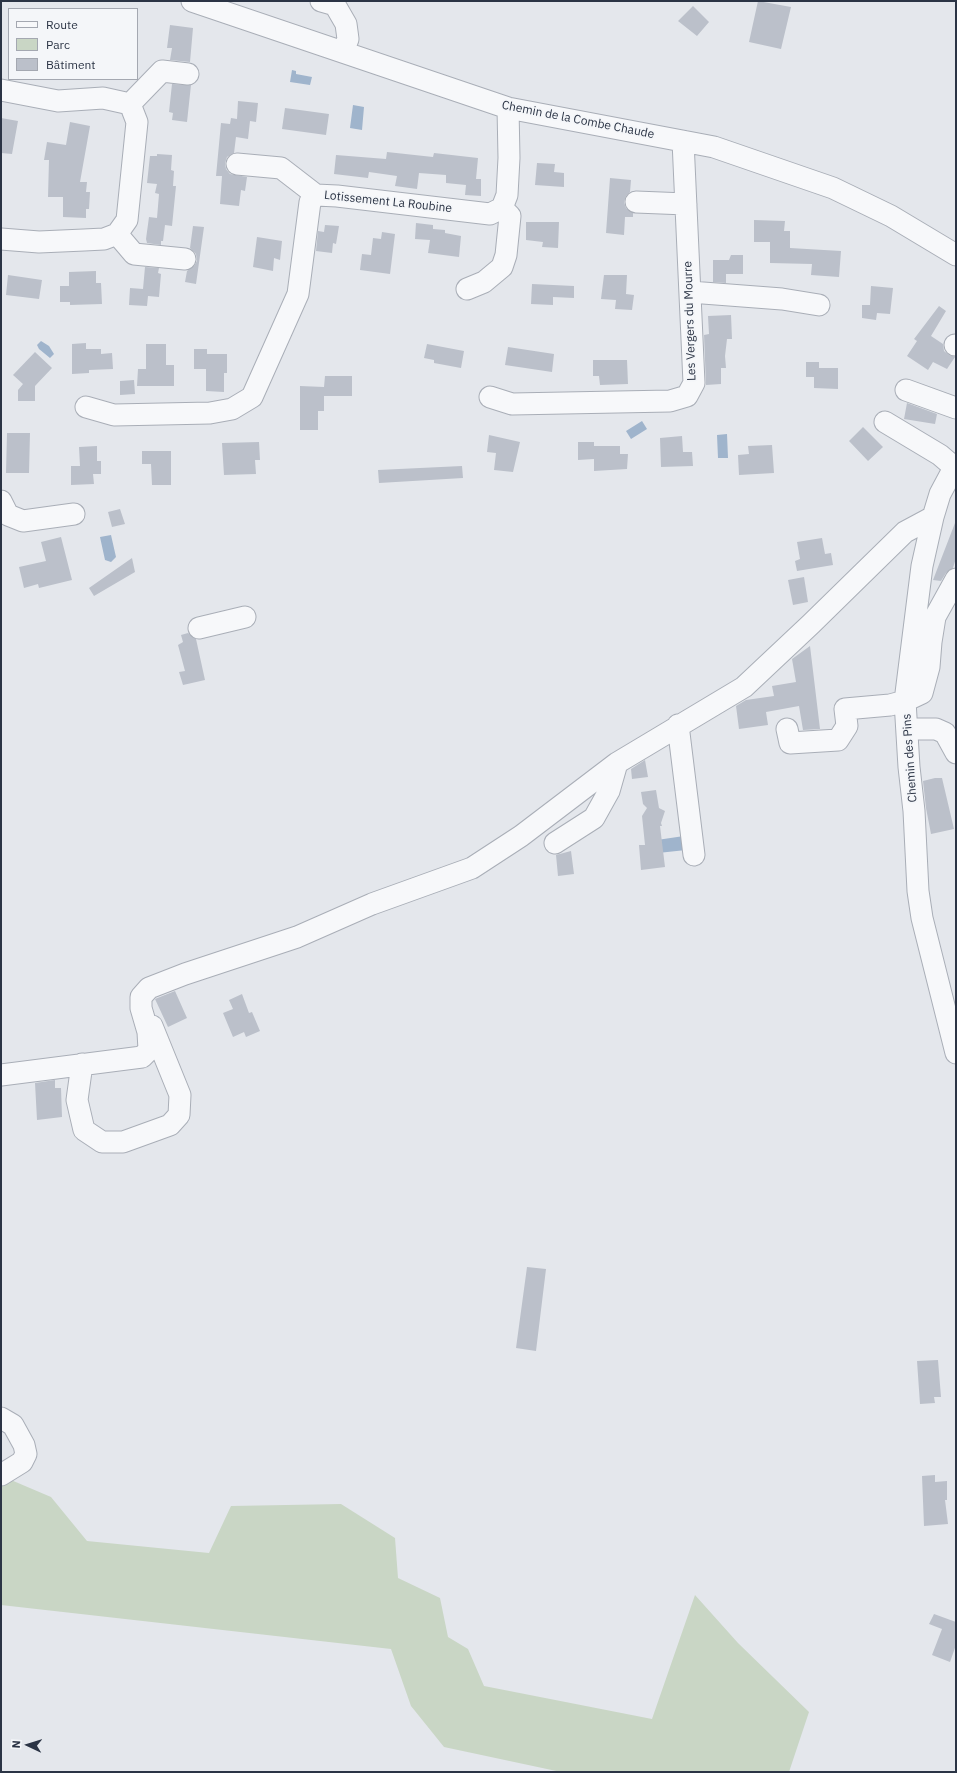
<!DOCTYPE html>
<html>
<head>
<meta charset="utf-8">
<style>
	body { margin:0 }
	#map { position:relative; width:957px; height:1773px; overflow:hidden; background:#e4e7ec; font-family:"IBM Plex Sans",sans-serif }
	canvas { display:block }
	.frame { position:absolute; inset:0; border:2px solid #2b3445; pointer-events:none }
	.legend { position:absolute; left:8px; top:8px; width:130px; height:72px; box-sizing:border-box; background:#f4f6f9; border:1px solid #a4a8b1; margin:0; padding:5px 7px; list-style:none; font-size:12px; color:#2b3445 }
	.legend li { display:flex; align-items:center; gap:8px; height:20px }
	.legend b { width:20px; border:1px solid #a4a8b1 }
	.north { position:absolute; left:8px; top:1725px; width:40px; height:40px; -webkit-text-stroke:3px #f4f6f9; paint-order:stroke; rotate:274deg; font-size:11px; font-weight:700; line-height:16px; text-align:center; color:#2b3445 }
	.north::after { content:''; display:block; margin:auto; width:14px; height:18px; background:#2b3445; clip-path:polygon(50% 0,100% 100%,50% 72%,0 100%) }
</style>
</head>
<body>
<div id="map">
<canvas width="957" height="1773"></canvas>
<div class="frame"></div>
<ul class="legend">
<li><b style="height:5px;background:#f7f8fa"></b>Route</li>
<li><b style="height:11px;background:#c9d6c5"></b>Parc</li>
<li><b style="height:11px;background:#bbc0ca"></b>Bâtiment</li>
</ul>
<div class="north">N</div>
</div>
<script>
const context = document.querySelector('canvas').getContext('2d');
context.lineJoin = 'round';
function fill(path, color) { context.fillStyle = color; context.fill(path, 'evenodd'); }
const toPath = rows => new Path2D(rows.map(r => 'M' + r).join(''));
function strokePath(path, color, width, dash) { context.strokeStyle = color; context.lineWidth = width; context.lineCap = dash ? 'butt' : 'round'; context.setLineDash(dash || []); context.stroke(path); }
function write(font, color, halo, rows, align = 'center') {
  context.font = font + ' "IBM Plex Sans",sans-serif'; context.lineWidth = 3.5; context.setLineDash([]); context.textBaseline = 'middle'; context.strokeStyle = halo; context.fillStyle = color; for (const [text, x, y, turn = 0] of rows) {
    context.save(); context.translate(x, y); context.rotate((+turn || 0) * Math.PI / 180); context.textAlign = isNaN(turn) ? turn : align; if (halo) context.strokeText(text, 0, 0); context.fillText(text, 0, 0); context.restore();
  }
}
fill(toPath([
	[11,1480,51,1497,87,1541,209,1553,231,1506,341,1504,395,1538,398,1578,440,1598,448,1637,468,1649,484,1686,652,1719,695,1595,738,1643,809,1712,789,1772,561,1772,444,1747,411,1706,391,1649,1,1605,1,1483]
]), '#c9d6c5');
fill(toPath([
	[292,70,296,71,296,74,312,77,310,85,290,82],
	[353,105,364,107,362,130,350,128],
	[41,341,49,346,54,354,50,358,39,349,37,345],
	[642,421,647,429,631,439,626,431],
	[727,434,728,458,718,458,717,435],
	[111,535,116,557,111,562,105,560,100,537],
	[684,836,686,850,658,853,657,840]
]), '#9fb4cc');
fill(toPath([
	[758,1,791,7,781,49,749,42],
	[693,6,709,22,697,36,678,21],
	[170,25,193,28,190,62,170,60,172,48,167,48],
	[172,84,191,85,187,122,172,120,173,113,169,112],
	[238,101,258,103,256,122,250,121,248,139,236,137,234,153,227,157,225,163,226,169,230,174,247,177,245,191,241,190,239,206,220,204,222,176,216,176,221,123,230,124,231,118,237,119],
	[285,108,329,114,326,135,282,129],
	[1,118,18,121,12,154,1,153],
	[70,122,90,126,80,182,87,182,86,192,90,192,89,209,86,209,86,218,63,217,63,197,48,197,49,160,44,160,47,142,66,145],
	[387,152,433,157,434,153,478,158,476,179,481,179,481,196,465,195,466,185,446,183,446,175,419,173,417,189,395,186,397,176,369,172,368,178,334,174,336,155,386,159],
	[157,154,172,155,171,170,174,171,173,186,176,186,172,226,165,225,163,241,161,241,161,245,147,243,146,239,149,217,157,218,159,194,155,193,157,184,147,183,150,156,157,156],
	[537,163,555,164,554,172,564,173,564,187,535,185],
	[610,178,631,180,630,192,626,196,624,202,626,208,633,213,633,217,625,217,624,235,606,233],
	[754,220,785,221,784,231,790,231,790,248,841,251,839,277,811,275,812,264,770,263,770,242,754,242],
	[526,222,559,222,558,248,542,247,543,242,526,240],
	[416,223,433,225,433,229,445,230,445,233,461,236,459,257,428,253,430,240,415,239],
	[325,225,339,226,336,244,333,243,332,253,316,251,318,231,324,232],
	[193,226,204,227,196,284,185,282,187,271,194,266,197,261,196,254,190,248],
	[382,232,395,234,390,274,360,270,362,254,371,255,373,238,381,239],
	[257,237,282,241,280,260,274,258,273,271,253,267],
	[731,255,743,255,743,274,726,274,726,283,713,282,713,260,729,260],
	[145,267,159,268,158,273,161,274,159,297,148,296,147,306,129,305,130,288,143,289],
	[96,271,96,283,101,283,102,304,70,305,70,302,60,302,60,286,69,286,69,272],
	[8,275,42,280,39,299,6,295],
	[604,275,627,275,626,294,634,295,632,310,615,309,616,300,601,299],
	[532,284,574,286,574,298,553,297,553,305,531,304],
	[871,286,893,288,890,314,877,313,876,320,862,318,862,305,870,305],
	[939,306,946,311,931,336,943,344,944,351,949,355,955,357,947,369,933,362,928,370,907,356,917,341,914,339],
	[731,315,732,339,727,339,725,356,726,368,721,368,721,384,706,385,704,335,709,334,708,316],
	[86,343,86,349,101,349,101,354,112,353,113,369,89,370,89,373,72,374,72,344],
	[146,344,166,344,166,365,174,365,174,386,137,386,138,369,146,369],
	[427,344,464,351,461,368,434,363,434,360,424,358],
	[508,347,554,354,552,372,505,365],
	[194,349,207,349,207,354,227,354,227,373,224,373,224,392,206,391,206,369,194,369],
	[35,352,52,368,35,386,35,401,18,401,18,390,23,384,13,375],
	[593,360,627,360,628,384,600,385,599,376,593,376],
	[806,362,819,362,819,368,838,368,838,389,814,388,814,377,806,377],
	[325,376,352,376,352,396,324,396,324,411,318,411,318,430,300,430,300,386,324,387],
	[134,380,135,394,120,395,120,381],
	[907,403,937,414,935,424,904,419],
	[863,427,883,447,868,461,849,441],
	[7,433,30,433,29,473,6,473],
	[489,435,520,442,513,472,494,470,496,453,487,452],
	[682,436,683,452,692,452,693,466,661,467,660,438],
	[259,442,260,460,255,460,256,474,224,475,222,443],
	[578,442,594,442,594,446,620,446,620,454,628,454,627,469,594,471,594,459,578,460],
	[772,445,774,473,739,475,738,455,749,454,748,446],
	[97,446,97,461,101,461,101,474,93,474,94,484,71,485,71,466,80,466,79,447],
	[142,451,171,451,171,485,152,485,151,464,142,464],
	[462,466,463,478,379,483,378,470],
	[120,509,125,524,112,527,108,512],
	[955,523,956,558,953,568,946,573,941,581,933,580],
	[61,537,72,580,39,588,38,584,24,588,19,567,46,561,41,542],
	[822,538,825,554,831,553,833,565,797,571,795,561,800,559,797,542],
	[132,558,135,572,94,596,89,588],
	[804,577,808,602,793,605,788,580],
	[188,633,196,639,205,680,183,685,179,672,185,671,178,645,183,642,181,635],
	[810,646,820,729,803,730,799,706,766,712,768,725,739,729,736,706,746,700,774,696,772,686,796,682,792,659],
	[645,760,648,777,632,779,631,769],
	[935,778,942,778,954,829,931,834,926,808,923,781],
	[656,790,659,808,665,811,661,823,662,826,660,826,665,867,641,870,639,845,645,845,642,816,647,808,643,804,641,792],
	[571,851,574,874,558,876,556,855],
	[175,991,187,1018,168,1027,155,999],
	[242,994,249,1013,252,1012,260,1031,246,1037,244,1032,233,1037,223,1013,233,1009,229,1000],
	[55,1080,55,1088,61,1088,62,1117,37,1120,35,1083],
	[527,1267,546,1269,536,1351,516,1348],
	[938,1360,941,1397,934,1397,935,1403,920,1404,917,1361],
	[935,1475,935,1482,947,1481,947,1500,945,1500,948,1524,924,1526,922,1476],
	[934,1614,956,1622,956,1645,950,1662,932,1655,942,1629,929,1624]
]), '#bbc0ca');
const minor = toPath([
	[192,1,508,108,714,147,833,188,891,216,956,255],
	[321,1,335,5,346,24,348,39,343,52],
	[1,90,58,101,103,98,130,104,137,122,127,220,117,234,104,239,84,240,39,242,1,239],
	[130,104,162,71,188,74],
	[237,164,281,168,316,195],
	[636,202,686,204],
	[117,234,134,254,185,259],
	[467,289,484,282,502,267,506,255,510,216,502,208],
	[690,292,782,299,819,305],
	[955,345,956,345],
	[906,390,956,408],
	[490,397,512,404,670,401,687,396,694,383,683,141],
	[86,407,114,415,210,413,232,409,252,397,298,294,310,202,316,195,337,196,490,214,502,208,507,195,509,158,508,108],
	[885,422,940,455,954,467],
	[956,464,940,494,933,517,922,566,905,701,909,767,914,811,918,891,922,918,956,1053],
	[1,501,8,515,23,521,74,514],
	[199,628,245,617],
	[678,725,694,855],
	[787,729,790,743,838,740,847,726,845,709,890,705,905,701,922,693,929,667,931,642,935,617,956,579],
	[907,729,936,729,945,733,956,753],
	[555,843,594,818,609,791,617,763],
	[82,1064,77,1100,84,1130,102,1142,123,1142,170,1125,179,1115,180,1095,152,1026],
	[1,1075,142,1057,149,1050,148,1032,141,1008,141,997,149,988,185,974,297,937,372,904,472,868,521,836,617,763,744,687,811,624,905,532,933,517],
	[1,1418,13,1425,24,1445,26,1454,22,1462,1,1475]
]);
strokePath(minor, '#a9aeb7', 23);
strokePath(minor, '#f7f8fa', 21);
write('12px', '#2b3445', '#f4f6f9', [
	["Chemin de la Combe Chaude",578,120,11],
	["Lotissement La Roubine",388,202,6],
	["Les Vergers du Mourre",690,321,-92],
	["Chemin des Pins",910,758,-94]
]);
</script>
</body>
</html>
